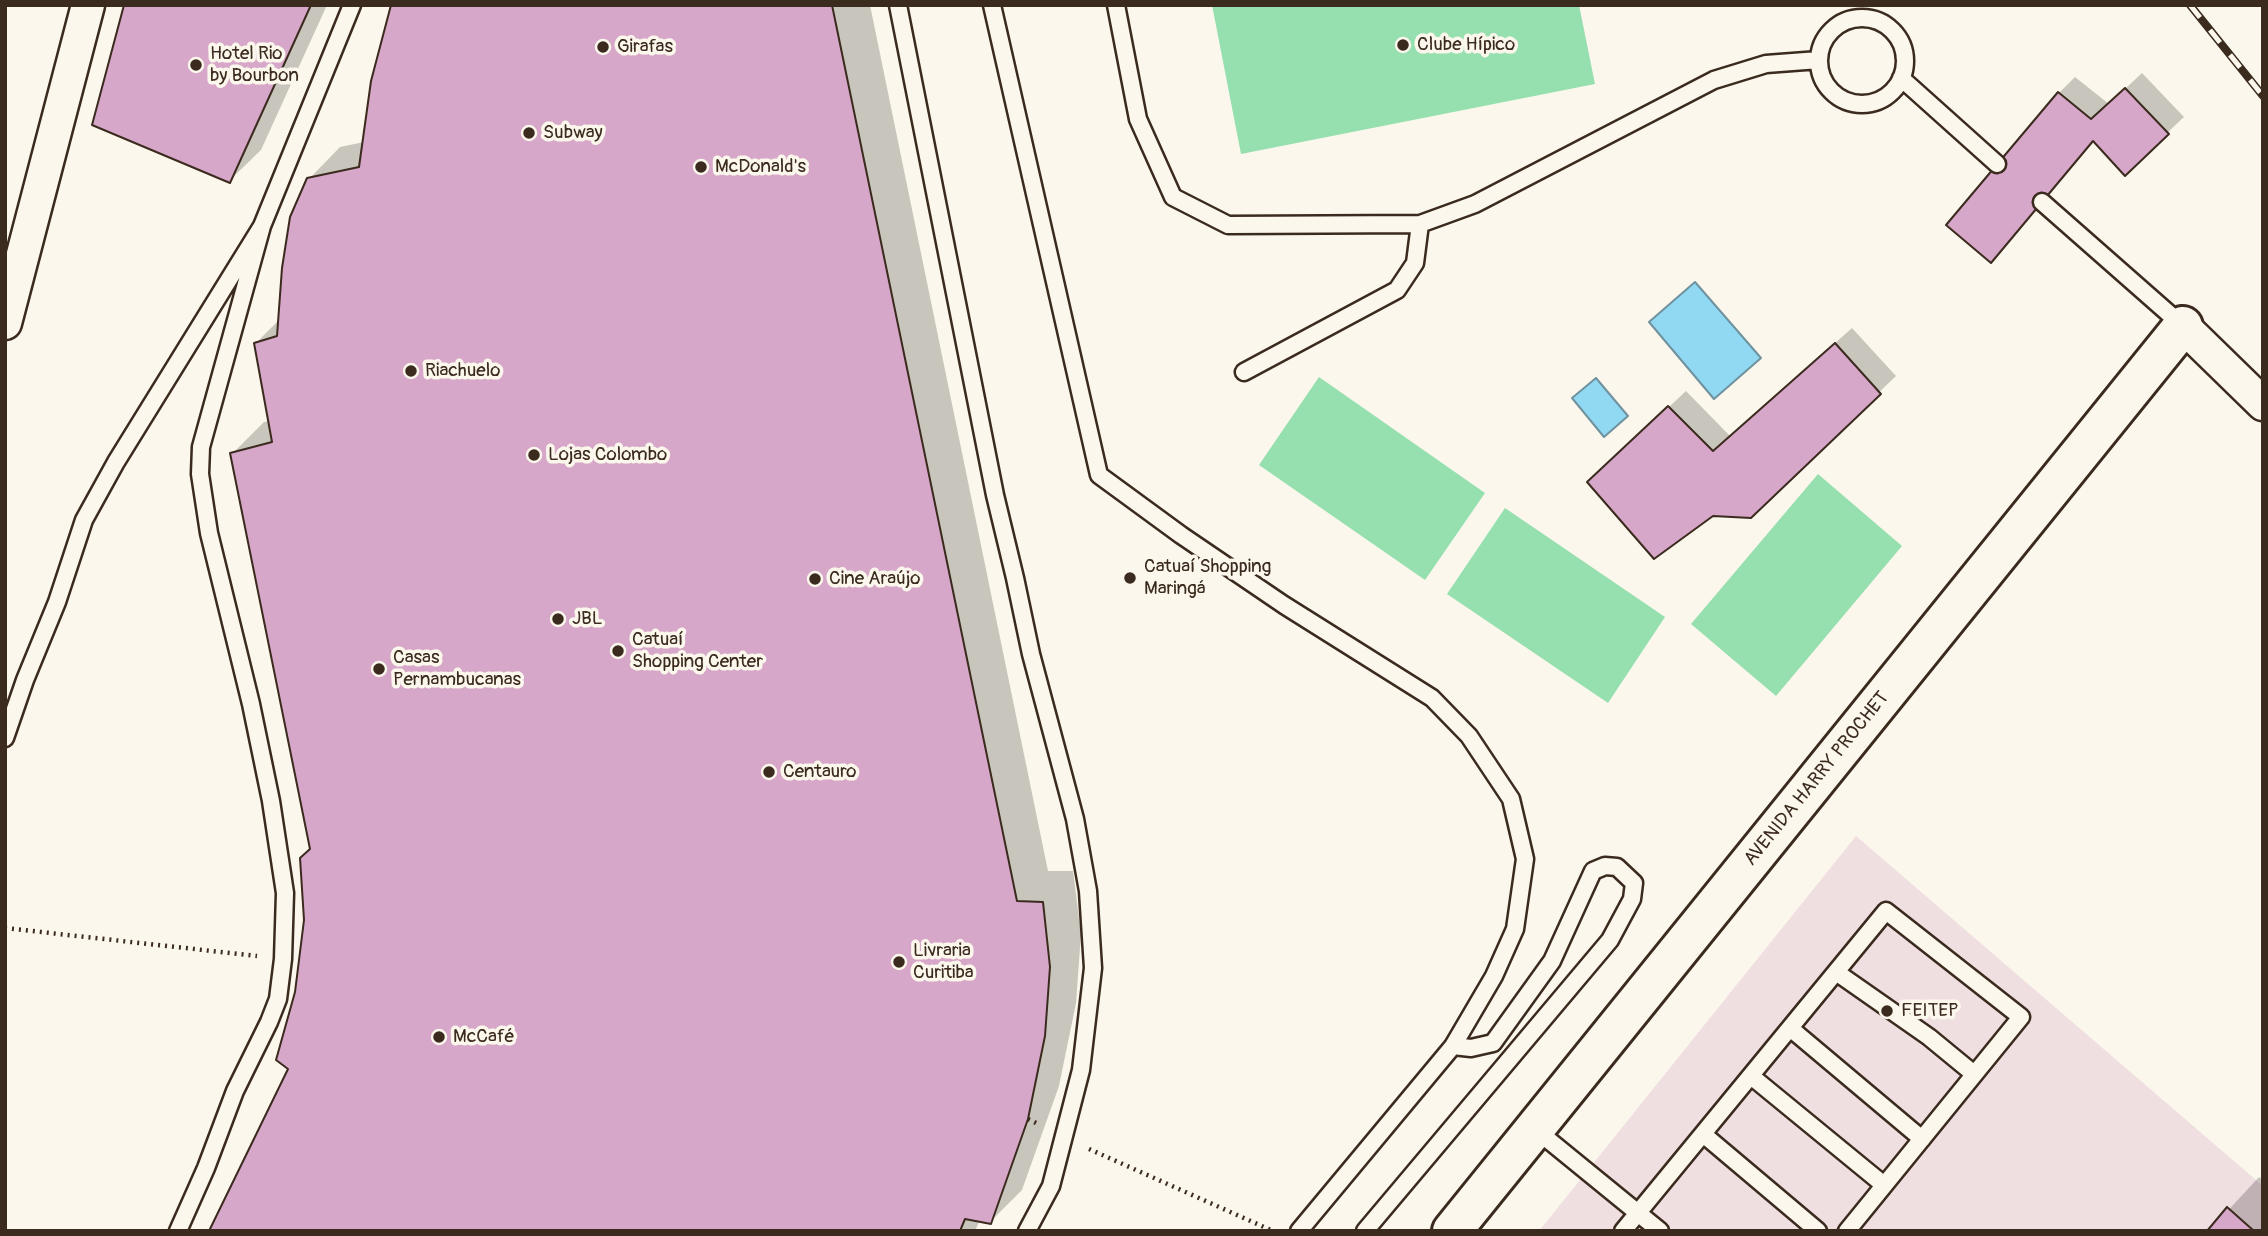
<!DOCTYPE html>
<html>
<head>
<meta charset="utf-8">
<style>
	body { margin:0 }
	#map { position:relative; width:2268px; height:1236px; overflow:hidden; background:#fbf7ec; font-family:Pangolin,sans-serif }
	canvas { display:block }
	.frame { position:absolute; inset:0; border:7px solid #3b2a1e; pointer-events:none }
</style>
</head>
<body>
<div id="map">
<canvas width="2268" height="1236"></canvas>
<div class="frame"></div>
</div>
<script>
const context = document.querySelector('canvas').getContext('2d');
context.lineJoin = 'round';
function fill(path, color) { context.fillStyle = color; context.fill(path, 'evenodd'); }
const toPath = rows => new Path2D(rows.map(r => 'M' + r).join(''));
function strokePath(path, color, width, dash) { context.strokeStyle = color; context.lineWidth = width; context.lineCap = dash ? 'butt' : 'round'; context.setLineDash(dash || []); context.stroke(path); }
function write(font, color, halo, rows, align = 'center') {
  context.font = font + ' Pangolin,sans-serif'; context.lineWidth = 7; context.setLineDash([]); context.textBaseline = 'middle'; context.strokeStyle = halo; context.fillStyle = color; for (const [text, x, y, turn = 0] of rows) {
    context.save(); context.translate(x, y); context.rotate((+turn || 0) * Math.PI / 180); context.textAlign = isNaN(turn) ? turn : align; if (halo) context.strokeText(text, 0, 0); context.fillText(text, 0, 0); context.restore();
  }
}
fill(toPath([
	[1856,836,2263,1186,2263,1231,1539,1231]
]), '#f0dfe1');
fill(toPath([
	[1212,5,1579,5,1595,84,1241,154],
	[1319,377,1485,493,1425,580,1259,465],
	[1818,474,1902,546,1776,696,1691,624],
	[1505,508,1665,617,1608,703,1447,594]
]), '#96dfaf');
const water = toPath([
	[1695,282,1761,358,1714,399,1649,322,1695,282],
	[1596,378,1628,416,1604,437,1572,398,1596,378]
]);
fill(water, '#91d8f3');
strokePath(water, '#6f929e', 2);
fill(toPath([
	[125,5,327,5,261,150,229,181],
	[393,5,870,5,1048,871,1073,871,1081,934,1076,1003,1059,1086,1022,1190,990,1222,980,1220,975,1231,211,1231,290,1069,312,849,232,454,264,422,270,421,256,343,280,319,309,179,340,147,364,142],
	[2142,73,2184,117,2167,133,2095,140,2007,244,1991,261,2059,93,2075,77,2109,104],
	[1852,328,1896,376,1750,516,1606,466,1686,391,1730,436],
	[2259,1177,2263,1180,2263,1231,2209,1231]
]), '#0003');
const building = toPath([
	[124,5,311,5,230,183,92,125,124,5],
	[391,5,832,5,1017,901,1043,902,1050,967,1045,1036,1028,1119,991,1224,965,1219,960,1231,209,1231,288,1069,276,1060,295,992,304,920,300,858,310,849,230,453,272,442,254,343,277,336,282,268,290,217,307,178,359,167,371,81,391,5],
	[2125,88,2169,134,2125,176,2093,141,1991,263,1946,225,2058,92,2091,119,2125,88],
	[1835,343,1881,394,1751,518,1713,516,1654,559,1587,482,1668,406,1713,451,1835,343],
	[2227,1207,2254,1231,2207,1231,2227,1207]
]);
fill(building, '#d6a7c8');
strokePath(building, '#3b2a1e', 2);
const lane = toPath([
	[898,5,995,495,1015,578,1031,654,1075,819,1088,891,1093,968,1081,1070,1051,1186,1027,1231],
	[992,5,1099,475,1181,535,1284,605,1432,698,1469,736,1511,799,1525,859,1515,929,1494,976,1453,1046,1299,1231],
	[1116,5,1138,119,1173,197,1228,225,1420,224,1475,204,1714,80,1766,64,1819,60],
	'1819 61a43 43 0 1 1 86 0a43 43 0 1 1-86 0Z',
	[1901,78,1997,164],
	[2042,202,2183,326],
	[262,226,352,5],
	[1244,372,1397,290,1415,263,1420,224],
	[5,738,25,680,57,602,84,520,116,462,262,226,201,447,200,474,209,533,251,704,271,801,285,893,283,959,278,999,269,1022,235,1091,206,1168,178,1231],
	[1836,972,1929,1037,1974,1074],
	[1790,1028,1922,1139],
	[1751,1076,1884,1185],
	[1535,1129,1660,1231],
	[1703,1134,1818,1231],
	[1365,1231,1610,940,1632,899,1634,883,1617,867,1605,866,1593,871,1552,961,1493,1043,1471,1048,1453,1046],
	[1623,1231,1886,911,2021,1017,1847,1231]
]);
const street = toPath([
	[5,323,88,5],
	[2183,326,2263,404]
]);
const secondary = toPath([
	[1452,1231,2183,326]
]);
strokePath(lane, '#3b2a1e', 21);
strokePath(street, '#3b2a1e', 37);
strokePath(secondary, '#3b2a1e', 44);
strokePath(toPath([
	[5,928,257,956],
	[1028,1119,1040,1125],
	[1089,1149,1273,1231]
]), '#3b2a1e', 4.5, [2, 5]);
strokePath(lane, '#fbf7ec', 16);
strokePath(street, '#fbf7ec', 32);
strokePath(secondary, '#fbf7ec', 38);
const rail = toPath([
	[2190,5,2263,96]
]);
strokePath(rail, '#3b2a1e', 8);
strokePath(rail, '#fbf7ec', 5, [16]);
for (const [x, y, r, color] of [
	[1403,45,7,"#3b2a1e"],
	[603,47,7,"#3b2a1e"],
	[196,65,7,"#3b2a1e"],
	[529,133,7,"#3b2a1e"],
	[701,167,7,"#3b2a1e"],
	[411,371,7,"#3b2a1e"],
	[534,455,7,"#3b2a1e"],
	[1130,578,7,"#3b2a1e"],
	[815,579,7,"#3b2a1e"],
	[558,619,7,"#3b2a1e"],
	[618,651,7,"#3b2a1e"],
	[379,669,7,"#3b2a1e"],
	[769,772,7,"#3b2a1e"],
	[899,962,7,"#3b2a1e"],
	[1887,1011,7,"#3b2a1e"],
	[439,1037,7,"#3b2a1e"]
]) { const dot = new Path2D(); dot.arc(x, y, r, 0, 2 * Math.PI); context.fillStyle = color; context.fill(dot); strokePath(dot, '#fbf7ec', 2.5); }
write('19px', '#3b2a1e', '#fbf7ec', [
	["Clube Hípico",1417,45],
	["Girafas",617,47],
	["Hotel Rio",210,54],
	["by Bourbon",210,76],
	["Subway",543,133],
	["McDonald's",715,167],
	["Riachuelo",425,371],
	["Lojas Colombo",548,455],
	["Catuaí Shopping",1144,567],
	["Maringá",1144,589],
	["Cine Araújo",829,579],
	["JBL",572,619],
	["Catuaí",632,640],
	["Shopping Center",632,662],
	["Casas",393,658],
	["Pernambucanas",393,680],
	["Centauro",783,772],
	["Livraria",913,951],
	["Curitiba",913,973],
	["FEITEP",1901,1011],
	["McCafé",453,1037]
], 'left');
write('19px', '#3b2a1e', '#fbf7ec', [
	["AVENIDA HARRY PROCHET",1817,779,-51]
]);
</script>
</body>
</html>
